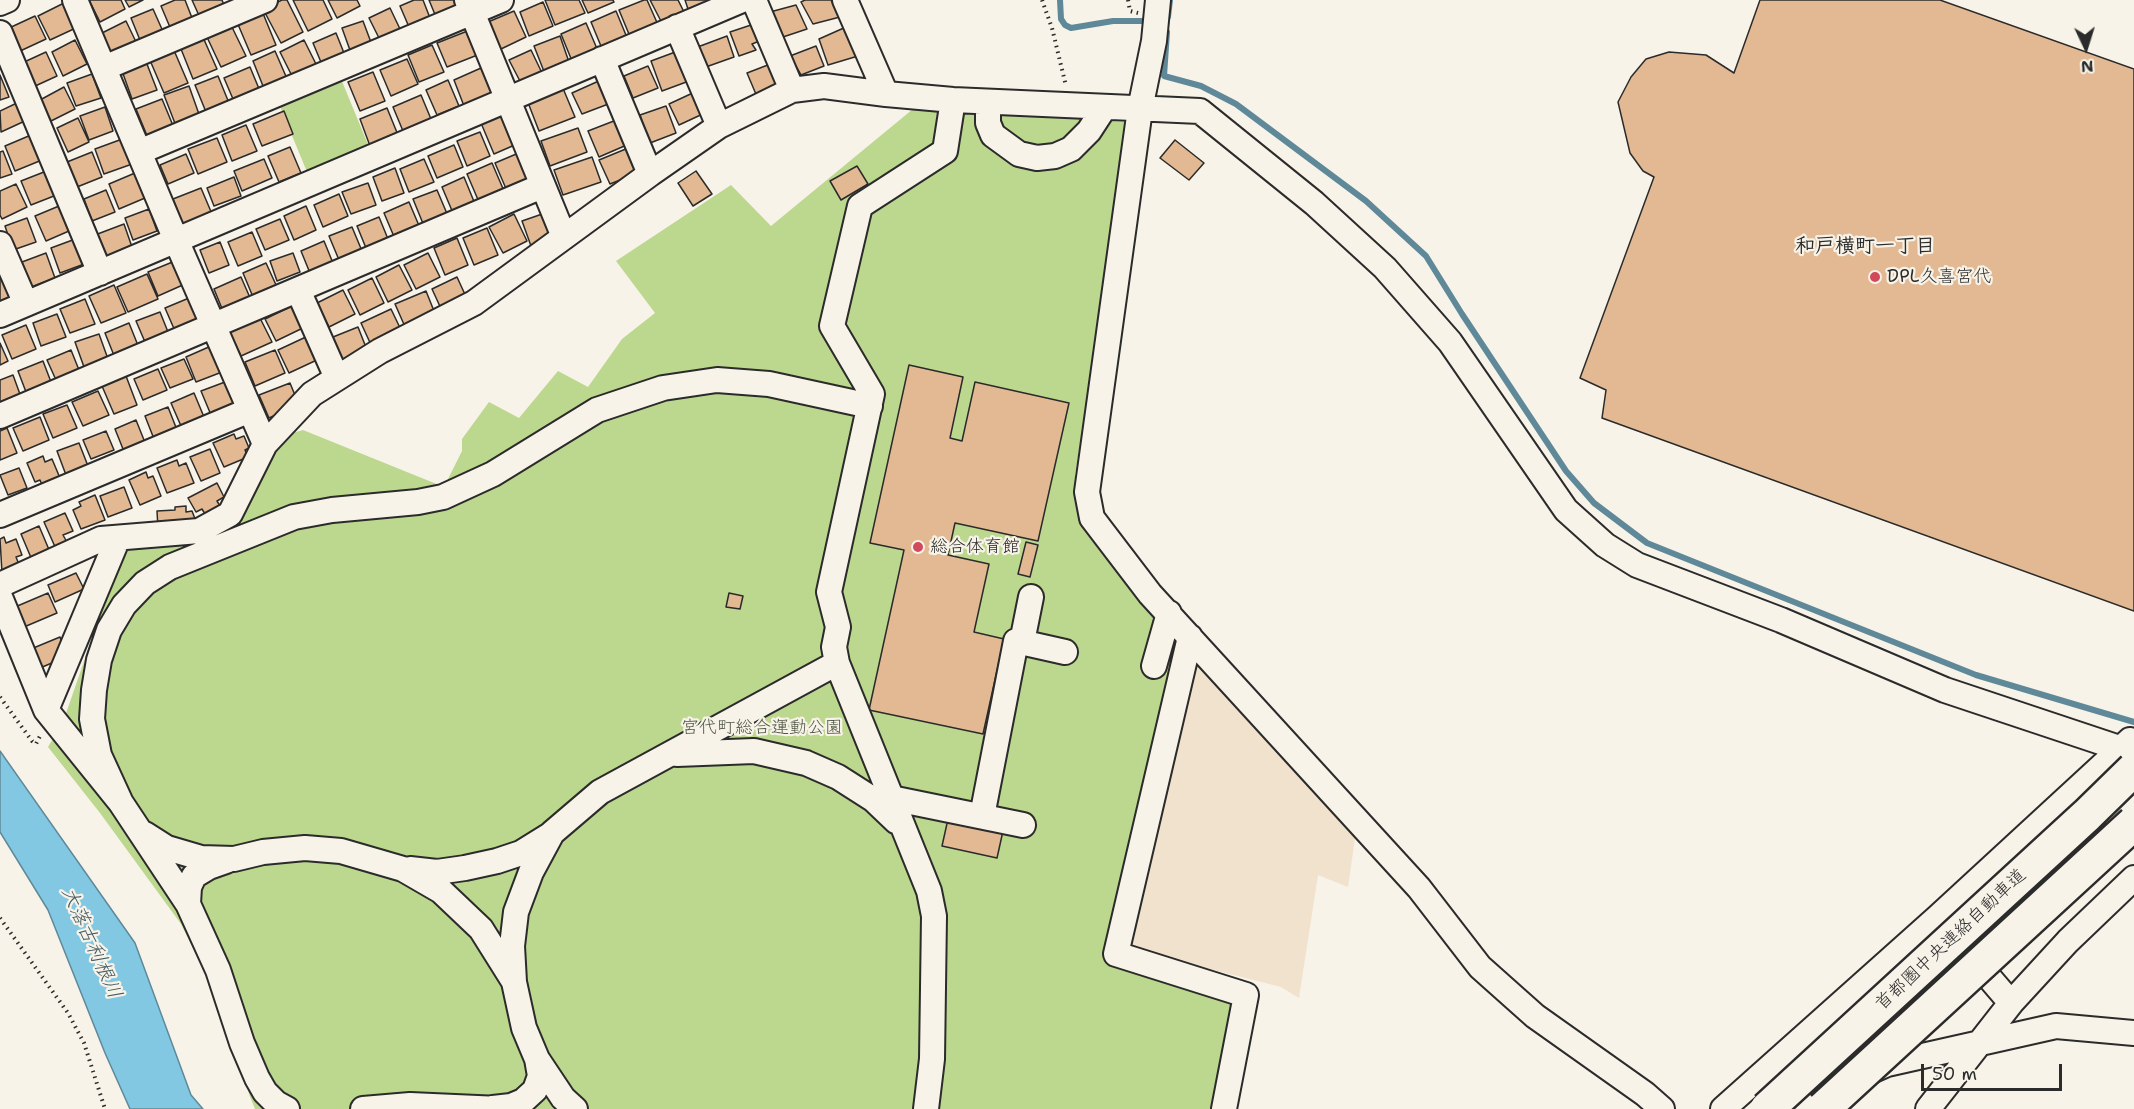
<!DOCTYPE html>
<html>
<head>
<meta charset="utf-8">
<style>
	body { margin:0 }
	#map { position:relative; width:2134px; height:1109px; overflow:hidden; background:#f7f3e8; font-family:"Shantell Sans",sans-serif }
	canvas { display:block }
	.north { position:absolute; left:2056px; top:18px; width:60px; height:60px; -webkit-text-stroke:4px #f7f3e8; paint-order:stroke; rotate:176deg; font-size:16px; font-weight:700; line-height:24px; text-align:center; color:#2b2b2b }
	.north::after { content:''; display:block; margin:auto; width:21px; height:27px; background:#2b2b2b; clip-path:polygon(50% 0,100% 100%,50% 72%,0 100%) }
	.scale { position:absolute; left:1921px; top:1064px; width:141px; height:27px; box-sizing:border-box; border:3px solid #2b2b2b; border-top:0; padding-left:8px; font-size:18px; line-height:21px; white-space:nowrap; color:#2b2b2b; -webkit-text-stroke:4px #f7f3e8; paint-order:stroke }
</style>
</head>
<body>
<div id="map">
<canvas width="2134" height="1109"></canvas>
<div class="north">N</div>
<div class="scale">50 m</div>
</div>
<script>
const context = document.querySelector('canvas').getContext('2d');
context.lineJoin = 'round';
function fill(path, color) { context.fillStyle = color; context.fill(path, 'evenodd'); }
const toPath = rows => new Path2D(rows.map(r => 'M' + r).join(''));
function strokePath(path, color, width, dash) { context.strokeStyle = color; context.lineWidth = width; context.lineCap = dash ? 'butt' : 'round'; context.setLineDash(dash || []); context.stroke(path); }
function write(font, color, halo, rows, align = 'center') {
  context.font = font + ' "Shantell Sans","Klee One",sans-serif'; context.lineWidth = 4.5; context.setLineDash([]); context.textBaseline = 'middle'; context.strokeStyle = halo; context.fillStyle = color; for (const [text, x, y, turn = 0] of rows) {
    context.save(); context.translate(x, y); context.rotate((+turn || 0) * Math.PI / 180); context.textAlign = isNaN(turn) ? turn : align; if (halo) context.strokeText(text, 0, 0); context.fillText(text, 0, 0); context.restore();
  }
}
fill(toPath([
	[1196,657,1355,838,1348,887,1318,875,1299,998,1281,987,1127,948]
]), '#f1e2ce');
fill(toPath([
	[339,74,369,147,307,172,277,99],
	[913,109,1126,122,1130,131,1075,475,1078,511,1095,543,1182,640,1107,957,1238,999,1216,1109,255,1109,249,1094,229,1021,181,924,100,813,48,747,63,722,124,546,200,539,282,436,303,430,444,487,462,451,462,439,489,402,519,418,558,371,588,387,622,339,655,313,616,261,731,185,771,226]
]), '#bcd78e');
const water = toPath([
	[0,751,135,943,191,1095,203,1109,130,1109,105,1053,48,910,0,832,0,751]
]);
fill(water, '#82c8e3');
strokePath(water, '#5f8999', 1.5);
strokePath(toPath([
	[1060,0,1061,19,1065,25,1071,28,1113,21,1151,21],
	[1168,17,1170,0],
	[1167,32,1164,76,1201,86,1236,104,1366,201,1426,256,1462,314,1566,471,1594,503,1647,543,1976,675,2134,722]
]), '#5f8999', 6);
const building = toPath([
	[89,0,121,0,125,9,100,22,89,0],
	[125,0,143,0,129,7,125,0],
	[175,0,185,0,194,23,172,32,161,6,175,0],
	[192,0,222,0,226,10,201,20,192,0],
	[282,0,287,0,303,32,281,43,263,9,282,0],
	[293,0,323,0,332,19,308,31,293,0],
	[328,0,357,0,360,6,337,18,328,0],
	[414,0,423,0,430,18,409,27,400,6,414,0],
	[429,0,455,0,458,7,436,17,429,0],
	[545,0,579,0,585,13,555,25,545,0],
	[582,0,613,0,614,2,588,13,582,0],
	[644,0,647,0,659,27,631,39,619,10,644,0],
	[650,0,678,0,685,14,663,25,650,0],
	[685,0,712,0,688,9,685,0],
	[805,0,831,0,840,17,813,24,801,2,805,0],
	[1760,0,1940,0,2134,69,2134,611,1602,418,1606,390,1580,378,1654,177,1643,171,1630,153,1618,102,1631,77,1646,59,1669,52,1706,55,1734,73,1760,0],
	[66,2,78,27,50,40,38,16,66,2],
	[543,2,553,26,529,36,520,12,543,2],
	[796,5,807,29,783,37,770,12,796,5],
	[390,8,400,29,379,38,369,18,390,8],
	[153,9,165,36,142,45,131,18,153,9],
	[262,11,276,45,251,55,237,22,262,11],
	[514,11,526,37,501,49,488,22,514,11],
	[616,11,628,40,603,51,591,22,616,11],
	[35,16,46,39,18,52,7,29,35,16],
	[126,21,137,44,112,57,100,34,126,21],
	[363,21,372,45,351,53,342,28,363,21],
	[230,23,246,56,221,67,206,35,230,23],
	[586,23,598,51,572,61,561,34,586,23],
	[757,23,762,40,752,44,756,50,739,56,730,32,757,23],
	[846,27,858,56,828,65,819,39,846,27],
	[470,30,480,54,447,67,437,43,470,30],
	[336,33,346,58,323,67,313,43,336,33],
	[202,35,217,69,193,79,179,44,202,35],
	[560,36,570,65,545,74,534,46,560,36],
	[727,36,734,57,703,68,695,48,727,36],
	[75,40,87,64,63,76,52,52,75,40],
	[304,40,318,68,294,80,280,52,304,40],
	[432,45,444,72,419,82,408,55,432,45],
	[816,46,824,66,801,75,790,56,816,46],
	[173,48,188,83,164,93,149,58,173,48],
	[531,50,543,75,522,85,509,60,531,50],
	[275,51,288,81,265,91,253,61,275,51],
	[678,51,689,81,662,91,651,61,678,51],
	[46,52,57,76,33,87,22,63,46,52],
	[145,59,157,90,132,99,121,68,145,59],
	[407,59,418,84,391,96,380,70,407,59],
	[773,63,783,85,758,99,747,73,773,63],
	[648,66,658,88,633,98,624,76,648,66],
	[250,67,262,96,236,106,224,78,250,67],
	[481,68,492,94,464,106,454,80,481,68],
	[373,72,385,101,360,111,348,82,373,72],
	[92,74,101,98,76,106,67,83,92,74],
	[0,75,9,97,0,100,0,75],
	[218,76,229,103,206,112,195,85,218,76],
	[448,80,459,106,437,115,426,90,448,80],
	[601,80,611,103,582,114,572,93,601,80],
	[189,86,200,117,176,126,164,95,189,86],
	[562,86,575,117,539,131,527,100,562,86],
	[64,87,75,109,51,121,40,100,64,87],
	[697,91,707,112,679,125,669,104,697,91],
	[421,95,431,119,403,131,393,107,421,95],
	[162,99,174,128,148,138,136,109,162,99],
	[19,102,27,120,1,132,0,111,19,102],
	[666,106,676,133,650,143,640,115,666,106],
	[105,107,113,131,89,140,80,116,105,107],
	[387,108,398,135,370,146,360,119,387,108],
	[284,111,293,134,262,146,253,124,284,111],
	[505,114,517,144,494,154,481,123,505,114],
	[78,118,89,142,68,152,57,128,78,118],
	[619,119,629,144,599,157,588,131,619,119],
	[246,125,257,151,232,161,222,135,246,125],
	[578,128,587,152,550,166,541,141,578,128],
	[480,132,490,156,467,166,457,141,480,132],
	[31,135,42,160,15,171,5,146,31,135],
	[125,138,135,163,104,174,95,149,125,138],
	[217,138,227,162,198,174,188,149,217,138],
	[1175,140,1204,163,1189,180,1160,158,1175,140],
	[454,145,463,167,437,178,428,156,454,145],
	[633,146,643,171,610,184,599,160,633,146],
	[290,147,301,173,279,182,268,156,290,147],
	[3,151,12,174,0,178,0,152,3,151],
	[92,152,102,177,77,187,67,162,92,152],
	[521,152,533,180,507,191,495,163,521,152],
	[186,154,194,173,168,184,160,165,186,154],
	[592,157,601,182,563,195,554,170,592,157],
	[264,159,272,178,242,191,234,171,264,159],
	[424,159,434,182,409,192,400,169,424,159],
	[492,163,504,191,479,202,467,174,492,163],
	[857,166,868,184,841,200,830,181,857,166],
	[395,168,404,193,382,201,373,177,395,168],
	[49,170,59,194,31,205,21,181,49,170],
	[696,171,712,194,693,206,678,183,696,171],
	[135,173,145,198,119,209,109,184,135,173],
	[234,177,241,196,214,206,207,188,234,177],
	[464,177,475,204,453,213,442,187,464,177],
	[368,183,376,205,351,214,342,192,368,183],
	[16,184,27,207,2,219,0,215,0,191,16,184],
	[201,188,212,214,184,226,173,199,201,188],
	[106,190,115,212,92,221,84,199,106,190],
	[437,190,448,216,424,226,413,199,437,190],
	[339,194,348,216,323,227,314,205,339,194],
	[409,202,420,228,395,239,384,213,409,202],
	[59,206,69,231,46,241,35,216,59,206],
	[306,206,316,230,294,240,284,216,306,206],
	[149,209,157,231,133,240,125,218,149,209],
	[548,212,557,237,531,246,522,221,548,212],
	[514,214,527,241,503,253,489,227,514,214],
	[379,217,388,239,366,248,357,226,379,217],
	[27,218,36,242,13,250,5,226,27,218],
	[280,219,289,240,265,250,256,229,280,219],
	[124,224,132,247,103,258,95,235,124,224],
	[352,227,362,251,339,260,329,236,352,227],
	[487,228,498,255,474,265,463,238,487,228],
	[252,232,262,256,238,266,228,242,252,232],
	[78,238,87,263,60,273,51,248,78,238],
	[457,238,468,265,445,275,434,248,457,238],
	[324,241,335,268,312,278,301,251,324,241],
	[220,242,229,265,209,273,200,250,220,242],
	[46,253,55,278,31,287,22,262,46,253],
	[293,253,300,272,277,281,270,261,293,253],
	[428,253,440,277,416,289,404,265,428,253],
	[175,261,185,284,158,296,148,272,175,261],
	[266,263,277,287,253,297,243,273,266,263],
	[399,265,412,290,388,302,376,277,399,265],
	[0,269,15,296,0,303,0,269],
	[147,274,158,299,128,312,117,287,147,274],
	[241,277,251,300,223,311,214,289,241,277],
	[457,277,468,301,443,313,432,289,457,277],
	[372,278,384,303,360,315,348,290,372,278],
	[114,285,126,313,101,323,89,296,114,285],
	[343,290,355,314,329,327,317,303,343,290],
	[426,291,436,316,406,329,395,304,426,291],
	[189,298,198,322,175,331,165,308,189,298],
	[85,299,95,324,70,333,60,309,85,299],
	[296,304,307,326,276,341,265,319,296,304],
	[391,309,402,332,372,347,361,323,391,309],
	[160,312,168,332,145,342,136,321,160,312],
	[57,314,66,337,41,346,33,323,57,314],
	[259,316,272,342,241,356,229,330,259,316],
	[129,323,139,348,115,358,105,333,129,323],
	[26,325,36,349,12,359,2,335,26,325],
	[358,327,369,355,344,365,333,337,358,327],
	[99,334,108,359,84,367,75,342,99,334],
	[308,336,319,359,289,373,278,350,308,336],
	[0,343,8,361,0,365,0,343],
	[211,346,222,372,196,382,186,357,211,346],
	[71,350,79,370,56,380,47,360,71,350],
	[275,350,285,373,255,386,245,362,275,350],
	[184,359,193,379,170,388,161,368,184,359],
	[43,361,51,382,26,392,18,371,43,361],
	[909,365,963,377,950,438,962,441,975,382,1069,403,1038,541,955,523,948,555,989,564,974,632,1004,639,983,734,869,710,904,550,870,543,909,365],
	[158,369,167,390,143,400,134,379,158,369],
	[13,375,21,397,0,405,0,380,13,375],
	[126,376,137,405,114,414,102,386,126,376],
	[225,382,235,405,211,415,201,391,225,382],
	[290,383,299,405,269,418,259,395,290,383],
	[98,391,109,415,83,426,72,402,98,391],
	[194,393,204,417,181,426,171,403,194,393],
	[67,405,77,428,53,438,43,414,67,405],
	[168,407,177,430,154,439,145,416,168,407],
	[40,417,49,440,23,451,13,428,40,417],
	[136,420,146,445,125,454,115,429,136,420],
	[7,428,17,453,0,460,0,431,7,428],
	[106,431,114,450,91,459,83,440,106,431],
	[234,434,236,439,244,436,249,448,245,450,248,457,224,467,213,443,234,434],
	[79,443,88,466,66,475,57,451,79,443],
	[210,449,220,473,201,481,190,457,210,449],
	[43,456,45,462,52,459,60,478,42,485,40,480,35,482,27,463,43,456],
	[177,460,179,466,186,463,194,483,167,493,157,468,177,460],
	[19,468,27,488,8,495,0,475,19,468],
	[146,472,148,478,153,476,161,496,140,505,129,480,146,472],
	[217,483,224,497,217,501,220,506,205,514,202,509,196,512,188,498,217,483],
	[124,487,132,508,108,517,100,496,124,487],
	[95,495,105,520,81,529,73,510,81,506,79,502,95,495],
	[186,506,186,512,192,511,197,524,158,529,157,511,175,510,175,507,186,506],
	[65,513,73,531,63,535,68,544,56,549,44,522,65,513],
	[39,526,50,552,32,560,21,534,39,526],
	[4,537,6,543,16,539,22,555,16,557,20,567,2,573,0,539,4,537],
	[1026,542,1038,545,1030,577,1018,574,1026,542],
	[76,573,84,589,55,602,48,585,76,573],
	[48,593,57,613,24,627,15,607,48,593],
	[729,593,743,596,740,609,726,607,729,593],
	[60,637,65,651,59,660,40,668,31,649,60,637],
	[948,819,1003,831,997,858,942,846,948,819]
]);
fill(building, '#e2b993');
strokePath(building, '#2b2b2b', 1.5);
const minor = toPath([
	[75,0,176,240,265,444],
	[467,0,564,237],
	[754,0,792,90],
	[845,0,886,94],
	[1158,0,1154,41,1140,109,1087,492,1092,518,1150,594,1419,888,1480,967,1535,1016,1645,1094,1662,1109],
	[0,3,7,0],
	[677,27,719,126],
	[0,33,100,273],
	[602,59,650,174],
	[104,68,265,0],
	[988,102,988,123,993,135,1019,154,1037,158,1055,156,1071,149,1089,131,1104,108],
	[139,152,501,0],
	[0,244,26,304],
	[298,290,337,378],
	[0,315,742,0],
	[0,416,542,186],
	[0,515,250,410],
	[0,585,101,539,199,531,230,514,265,444,312,394,380,351,474,303,650,174,719,126,792,90,824,86,886,94,953,100,1200,111,1314,203,1385,268,1450,342,1566,510,1605,545,1637,565,1781,620,1945,690,2134,753],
	[0,597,46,710,121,803,188,904,218,970,242,1043,257,1078,265,1092,276,1103,287,1109],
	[1190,637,1116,954,1246,995,1224,1109],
	[1022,642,1031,597],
	[1154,666,1169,613],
	[46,710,118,538],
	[677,754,754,751,806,763,838,777,874,800,896,821],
	[891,798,1023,825],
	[121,803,99,755,92,719,94,690,99,660,109,630,124,605,145,583,170,567,294,517,332,510,418,502,443,497,493,474,597,410,663,388,717,380,769,384,870,406],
	[982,816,1016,641,1065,652],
	[145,834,167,848,201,858,234,859,263,852,305,848,341,851,403,869,441,891,481,929,513,980],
	[410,869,437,872,465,868,497,861,521,853,550,835],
	[188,904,189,887,194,876,209,867,226,861],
	[1945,926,2011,1003],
	[1867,1073,1887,1064,2056,1026,2134,1033],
	[493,1108,511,1106,523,1101,535,1090,540,1076,537,1059],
	[363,1109,410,1105,500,1109],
	[575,1109,563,1098,537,1059,524,1028,514,982,512,946,516,912,531,872,552,833,600,792,837,663],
	[926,1109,932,1059,934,916,929,891,837,663,834,647,838,627,829,592,872,394,832,326,860,206,945,151,953,100],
	[1723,1109,1938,917,2130,740],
	[1928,1109,2011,1003,2068,941,2134,878]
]);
strokePath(minor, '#2b2b2b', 28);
strokePath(toPath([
	[1042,0,1052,28,1066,86],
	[1128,0,1130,11,1138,13],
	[0,697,32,741,36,744,41,734],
	[0,918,68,1013,84,1043,105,1109]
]), '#2b2b2b', 4, [1.5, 4.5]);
strokePath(minor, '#f7f3e8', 24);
const highwayBridge = toPath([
	[1767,1109,2087,815,2134,769],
	[1823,1109,2134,823]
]);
strokePath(highwayBridge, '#2b2b2b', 38, []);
strokePath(highwayBridge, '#f7f3e8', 33);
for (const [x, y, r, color] of [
	[1875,277,6,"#d1495b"],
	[918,547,6,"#d1495b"]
]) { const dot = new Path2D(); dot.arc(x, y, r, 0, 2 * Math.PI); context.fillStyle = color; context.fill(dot); strokePath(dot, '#f7f3e8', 2); }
write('18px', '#2b2b2b', '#f7f3e8', [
	["DPL久喜宮代",1887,277],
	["総合体育館",930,547]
], 'left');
write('18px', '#4f5644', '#f7f3e8', [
	["宮代町総合運動公園",762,728]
]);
write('18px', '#2b2b2b', '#f7f3e8', [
	["首都圏中央連絡自動車道",1951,940,-43]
]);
write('bold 20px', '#2b2b2b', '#f7f3e8', [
	["和戸横町一丁目",1865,247]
]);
write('italic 20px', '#455a62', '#f7f3e8', [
	["大落古利根川",91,943,66]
]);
</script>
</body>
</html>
